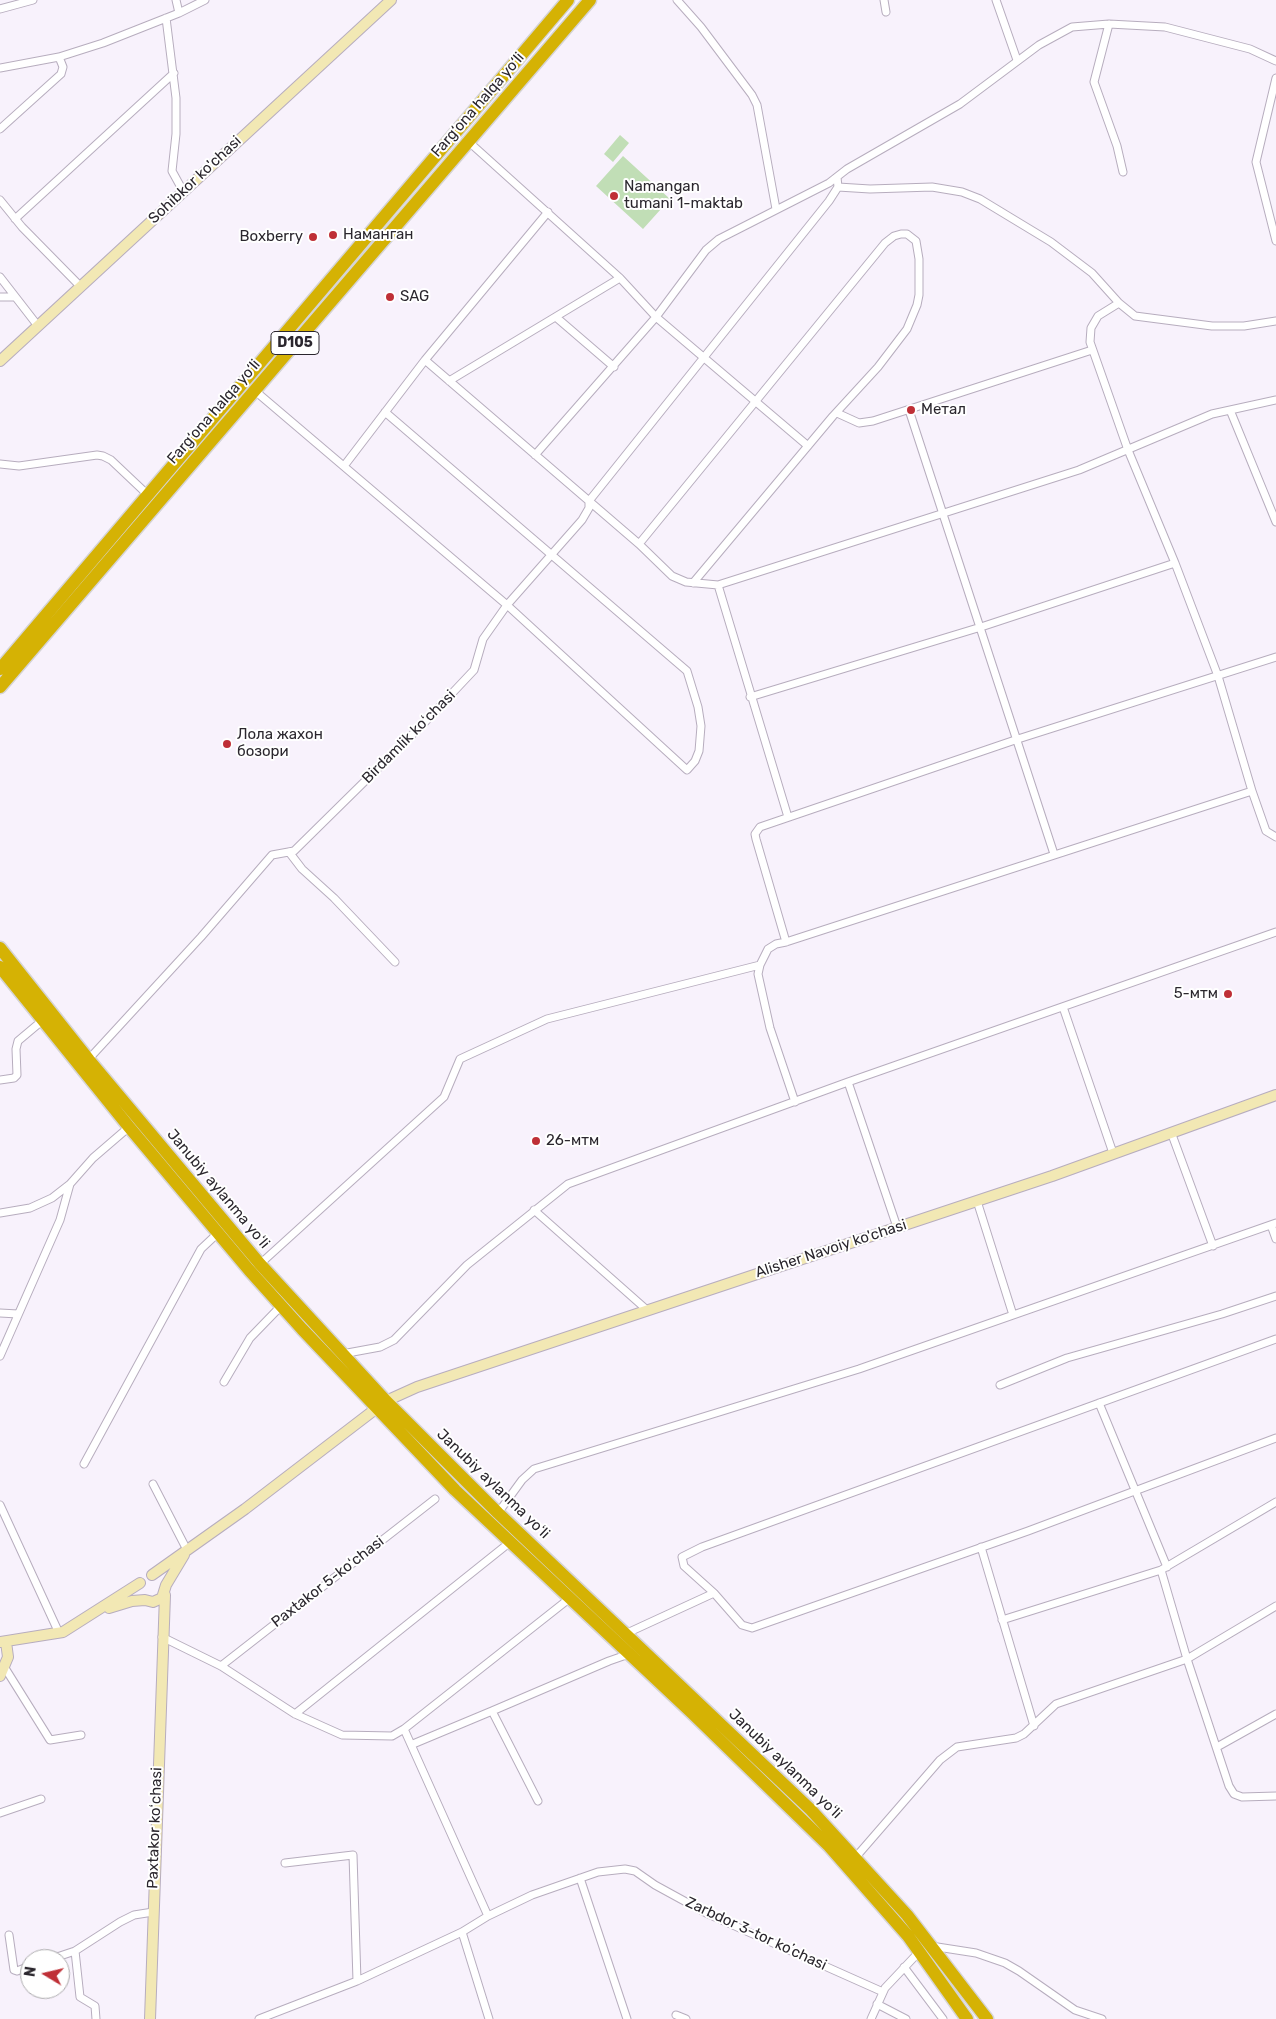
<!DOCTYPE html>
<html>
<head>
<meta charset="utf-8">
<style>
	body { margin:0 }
	#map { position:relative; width:1276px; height:2019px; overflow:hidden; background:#f8f2fc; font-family:Rubik,sans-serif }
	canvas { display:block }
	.north { position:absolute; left:20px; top:1949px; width:50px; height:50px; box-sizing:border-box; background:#fff; border:1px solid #aaa9ab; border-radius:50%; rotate:279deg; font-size:14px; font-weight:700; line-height:20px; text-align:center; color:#2b272e }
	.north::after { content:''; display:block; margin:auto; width:18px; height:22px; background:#bf2f36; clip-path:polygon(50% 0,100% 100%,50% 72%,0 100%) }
</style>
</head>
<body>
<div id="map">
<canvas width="1276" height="2019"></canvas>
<div class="north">N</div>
</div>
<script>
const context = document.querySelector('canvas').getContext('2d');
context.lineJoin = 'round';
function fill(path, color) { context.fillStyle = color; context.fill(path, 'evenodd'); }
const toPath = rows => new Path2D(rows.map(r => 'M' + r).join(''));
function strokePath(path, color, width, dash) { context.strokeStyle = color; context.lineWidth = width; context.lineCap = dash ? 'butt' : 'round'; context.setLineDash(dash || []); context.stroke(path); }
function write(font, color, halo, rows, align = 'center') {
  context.font = font + ' Rubik,sans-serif'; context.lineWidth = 4; context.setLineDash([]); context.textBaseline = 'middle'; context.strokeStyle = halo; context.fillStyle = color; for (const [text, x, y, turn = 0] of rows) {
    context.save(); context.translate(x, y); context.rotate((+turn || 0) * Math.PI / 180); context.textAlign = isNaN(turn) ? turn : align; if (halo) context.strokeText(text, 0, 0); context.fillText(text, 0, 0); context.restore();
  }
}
fill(toPath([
	[620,135,629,143,613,162,604,154],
	[623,156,670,199,643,229,596,186]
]), '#c1deb6');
const street = toPath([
	[176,0,179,13,205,0],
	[677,0,701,27,752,95,757,105,776,209],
	[884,0,886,12],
	[996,0,1017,60],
	[0,9,33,0],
	[166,18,176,98,176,134,172,171,183,191],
	[1109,24,1094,82,1117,146,1123,172],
	[0,68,59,57,103,43,179,13],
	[1276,78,1256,162,1276,241],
	[0,129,61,74,63,67,59,57],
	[469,142,620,278,656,317,808,446],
	[838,187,870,189,932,187,962,192,980,199,1051,242,1092,273,1119,303,1135,316,1212,326,1244,326,1276,321],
	[0,200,22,227,80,286],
	[15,219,174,73],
	[0,277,38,326],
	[0,297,15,297],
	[557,318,614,367],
	[425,360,639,544,672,576,686,582,718,585,1079,470,1212,414,1276,400],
	[449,381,620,278],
	[254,390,507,605,687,770,695,761,699,751,701,726,698,707,687,671,385,412],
	[909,410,1054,854],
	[1230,410,1276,522],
	[837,413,859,423,873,421,1092,350],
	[535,455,656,317,706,250,719,239,829,183,847,169,960,104,1039,45,1072,27,1109,24,1165,27,1250,49,1276,61],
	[0,464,19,466,97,455,103,456,111,460,148,495],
	[344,466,425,360,548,212],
	[639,544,885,243,894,236,901,234,907,234,916,241,919,259,919,295,917,305,907,329,878,367,833,416,693,583],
	[718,585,788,817],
	[750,697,981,627,1175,563],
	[1252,791,1266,831,1276,837],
	[289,852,302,869,334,898,395,962],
	[786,942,1252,791,1218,676,1175,563,1128,450,1090,342,1091,328,1098,316,1119,303],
	[760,965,768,949,776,944,786,942,756,839,755,834,760,827,1018,739,1276,657],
	[1063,1007,1113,1153],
	[87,1061,201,937,272,855,294,851,426,721,474,670,483,639,507,605,582,520,589,508,589,501,829,201,838,187,837,177],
	[0,1080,14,1078,17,1075,16,1049,18,1041,43,1020],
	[848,1082,897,1227],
	[1171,1132,1213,1246],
	[977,1201,1013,1315],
	[534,1210,647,1310],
	[0,1213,30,1208,52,1198,70,1184,93,1158,129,1127],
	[1271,1225,1276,1239],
	[260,1264,444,1097,460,1059,547,1019,760,965,758,974,770,1028,795,1102],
	[0,1313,18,1314],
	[342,1354,380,1347,394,1340,467,1265,568,1184,848,1082,1276,932],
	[0,1356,60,1220,70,1184],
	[224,1382,250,1338,281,1306],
	[1000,1385,1067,1358,1222,1314,1276,1296],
	[1099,1403,1167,1567],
	[84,1464,201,1249,218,1233],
	[153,1484,187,1550],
	[0,1505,59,1633],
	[498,1513,522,1480,534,1469,859,1369,1276,1223],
	[981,1547,1034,1726],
	[1161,1570,1187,1659,1229,1786,1234,1794,1242,1797,1276,1796],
	[714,1593,684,1566,682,1557,702,1547,1276,1339],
	[1002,1620,1161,1570,1276,1502],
	[625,1634,714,1593,742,1625,752,1628,1028,1531,1276,1438],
	[162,1637,221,1666,295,1714,342,1735,392,1736,404,1729,570,1598],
	[221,1666,435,1499],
	[5,1668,50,1740,81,1735],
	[295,1714,509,1543],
	[404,1729,488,1916],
	[413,1744,492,1711],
	[1217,1747,1276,1714],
	[538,1801,492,1711,609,1661,629,1654],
	[0,1813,41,1799],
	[855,1858,940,1760,957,1747,1016,1738,1024,1734,1056,1704,1187,1659,1276,1606],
	[285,1863,353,1855,357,1981],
	[580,1878,627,2019],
	[462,1932,489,2019],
	[9,1935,14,1970,17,1971,30,1966],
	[931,1946,976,1953,1005,1963,1019,1971,1075,2010,1102,2019],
	[51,1959,75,1951],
	[904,1967,943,2019],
	[877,2004,906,2019],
	[676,2015,686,2019],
	[96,2019,95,2006,80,1997,75,1951,120,1922,134,1915,153,1912],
	[259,2019,357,1981,462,1932,488,1916,532,1895,598,1872,625,1869,635,1871,655,1885,708,1914,883,1992],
	[871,2019,885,1988,919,1952]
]);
const secondary = toPath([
	[0,361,391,0],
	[152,1575,245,1509,386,1401,417,1387,1052,1176,1276,1095],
	[109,1608,132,1601,145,1600,153,1602,162,1598,166,1585,184,1555],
	[0,1642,63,1632,140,1583],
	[0,1676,8,1657,6,1642],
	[150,2019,165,1595]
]);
const highway = toPath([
	[0,669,568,0],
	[0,687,590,0],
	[0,948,89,1060,260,1264,386,1401,498,1513,811,1810,907,1915,987,2019],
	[0,967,129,1127,249,1270,302,1329,455,1490,692,1713,829,1846,908,1936,967,2019]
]);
strokePath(street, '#b7adbe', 9);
strokePath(secondary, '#b7adbe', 12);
strokePath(highway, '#d5d4d5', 15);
strokePath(street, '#fff', 7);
strokePath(secondary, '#f2e8b4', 10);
strokePath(highway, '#d5b204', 12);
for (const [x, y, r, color] of [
	[614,196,5,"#bf2f36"],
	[333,235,5,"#bf2f36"],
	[313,237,5,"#bf2f36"],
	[390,297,5,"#bf2f36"],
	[911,410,5,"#bf2f36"],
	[227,744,5,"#bf2f36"],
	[1228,994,5,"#bf2f36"],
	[536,1141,5,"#bf2f36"]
]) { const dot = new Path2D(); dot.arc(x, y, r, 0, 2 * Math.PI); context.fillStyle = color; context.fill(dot); strokePath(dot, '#fff', 2); }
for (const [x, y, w] of [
	[295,343,48]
]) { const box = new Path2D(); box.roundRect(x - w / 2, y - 11.5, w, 23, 4); context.fillStyle = '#fff'; context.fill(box); strokePath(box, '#2b272e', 1); }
write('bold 14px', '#2b272e', null, [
	["D105",295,343]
]);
write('15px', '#2b272e', '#fff', [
	["Farg‘ona halqa yo‘li",478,105,-49],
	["Sohibkor ko'chasi",195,180,-43],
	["Farg‘ona halqa yo‘li",214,412,-49],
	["Birdamlik koʻchasi",409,737,-45],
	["Janubiy aylanma yoʻli",218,1189,50],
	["Alisher Navoiy ko'chasi",831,1249,-18],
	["Janubiy aylanma yoʻli",493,1484,44],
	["Paxtakor 5-koʻchasi",328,1582,-38],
	["Janubiy aylanma yoʻli",785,1764,44],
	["Paxtakor koʻchasi",155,1828,-88],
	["Zarbdor 3-tor koʼchasi",756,1934,25]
]);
write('15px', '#2b272e', '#fff', [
	["Namangan",624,187],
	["tumani 1-maktab",624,204],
	["Наманган",343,235],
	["Boxberry",303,237,"right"],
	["SAG",400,297],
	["Метал",921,410],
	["Лола жахон",237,735],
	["бозори",237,752],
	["5-мтм",1218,994,"right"],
	["26-мтм",546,1141]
], 'left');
</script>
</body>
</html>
